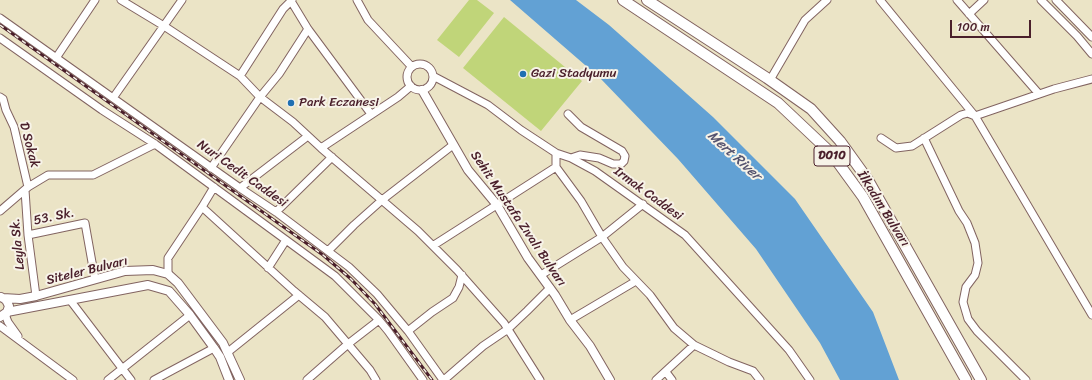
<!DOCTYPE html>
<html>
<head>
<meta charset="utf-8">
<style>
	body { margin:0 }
	#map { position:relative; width:1092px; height:380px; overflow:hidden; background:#ebe4c6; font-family:Sriracha,sans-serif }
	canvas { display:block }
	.scale { position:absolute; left:950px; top:20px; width:81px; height:18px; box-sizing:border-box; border:2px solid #4a1f2b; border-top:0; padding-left:5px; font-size:12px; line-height:14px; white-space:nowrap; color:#4a1f2b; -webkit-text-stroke:3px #f7f3e8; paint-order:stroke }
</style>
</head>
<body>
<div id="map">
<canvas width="1092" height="380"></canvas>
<div class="scale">100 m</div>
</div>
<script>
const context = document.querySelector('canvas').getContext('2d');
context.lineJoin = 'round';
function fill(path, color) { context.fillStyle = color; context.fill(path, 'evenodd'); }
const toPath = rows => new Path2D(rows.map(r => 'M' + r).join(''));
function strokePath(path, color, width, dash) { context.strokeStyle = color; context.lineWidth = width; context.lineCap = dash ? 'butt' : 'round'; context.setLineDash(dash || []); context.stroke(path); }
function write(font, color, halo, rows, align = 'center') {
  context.font = font + ' Sriracha,sans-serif'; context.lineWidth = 4; context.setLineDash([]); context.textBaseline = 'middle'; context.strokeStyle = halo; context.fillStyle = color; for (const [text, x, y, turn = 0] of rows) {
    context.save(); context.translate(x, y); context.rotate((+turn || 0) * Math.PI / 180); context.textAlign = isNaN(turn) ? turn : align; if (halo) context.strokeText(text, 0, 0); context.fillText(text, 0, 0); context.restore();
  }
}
fill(toPath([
	[469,0,477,0,494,13,459,57,437,40],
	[504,17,582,81,541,131,463,68]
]), '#c0d579');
fill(toPath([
	[510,0,576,0,609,25,713,117,795,199,873,312,899,380,840,380,820,343,756,249,678,159,600,78]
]), '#62a1d4');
const minor = toPath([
	[121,0,164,26,240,76,260,97,293,122,321,148,418,231,457,270,504,323,540,380],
	[357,0,368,20,412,67],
	[880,0,975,116,1092,315],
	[957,0,1039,94],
	[1041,0,1077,36,1092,54],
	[1056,0,1092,37],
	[291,1,308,29,371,114],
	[969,14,984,0],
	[0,18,240,188,276,212,349,267,377,294,408,331,443,380],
	[0,38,102,110,155,144,286,240,268,268],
	[56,58,95,0],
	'407 77a13 13 0 1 1 26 0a13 13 0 1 1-26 0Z',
	[240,76,283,9,292,0],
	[433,76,488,105,521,130,556,153,571,158,595,171,685,235,789,350,810,380],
	[770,80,805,20,827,0],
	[0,97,3,99,6,110,14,127,28,187],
	[113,98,182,0],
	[568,114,581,127,622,151,625,156,624,161,621,164,613,164,599,158,580,155,571,158],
	[881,138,896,148,912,146,961,115,968,113,975,116,1054,89,1092,79],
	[924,138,959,211,967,223,975,243,978,263,975,275,966,287,963,302,968,319,977,331,1026,380],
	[321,148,398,97,411,86],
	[556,153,556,167,581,201,602,237,623,267,650,295,674,328,694,345,729,362,753,371,760,380],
	[211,168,260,97,279,74,308,29],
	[240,188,308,136],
	[25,190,28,235,36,296],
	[202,207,294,291,325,317,370,370,376,380],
	[0,211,28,187,48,175,93,175,155,144],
	[276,212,332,157],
	[28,235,85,223,95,279],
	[286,240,335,276,379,320,388,331,423,380],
	[434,245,556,167],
	[328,251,354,225,382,200,453,145],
	[168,274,168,258,202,207,214,187],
	[541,275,602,237,643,204],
	[70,300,131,380],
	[7,312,6,317,8,322,18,336],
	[570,320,636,281],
	[0,326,73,380],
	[408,331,432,312,453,298,459,287,462,275],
	[228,352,299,295],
	[666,372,672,380],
	[108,380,190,315],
	[154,380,214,348],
	[307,380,348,344,379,320],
	[444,380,483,346,508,329,527,311,550,288],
	[656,380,694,345]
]);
const major = toPath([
	[422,90,468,170,497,205,528,258,555,295,570,320,590,346,610,380],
	[3,298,20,299,36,296,125,271,153,270,168,274,178,283,223,343,240,380],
	[7,312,148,285,169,291,190,315,214,348,220,357,229,380],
	[0,317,7,312,9,306,6,300,1,297]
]);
const highway = toPath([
	[623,0,778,103,831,153,863,197,966,380],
	[647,0,767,78,811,109,840,141,868,180,981,380]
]);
strokePath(minor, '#826461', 9);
strokePath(major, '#826461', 10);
strokePath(highway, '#826461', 12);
strokePath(minor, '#fff', 7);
strokePath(major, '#fff', 8);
strokePath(highway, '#fff', 10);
const rail = toPath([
	[0,25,323,255,351,279,375,304,432,380]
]);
strokePath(rail, '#4a1f2b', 3);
strokePath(rail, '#f7f3e8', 1.5, [4.5]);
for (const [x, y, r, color] of [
	[523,74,4,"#1f6fb2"],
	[291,103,4,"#1f6fb2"]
]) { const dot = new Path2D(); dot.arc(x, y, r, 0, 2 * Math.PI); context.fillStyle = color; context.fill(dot); strokePath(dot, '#f7f3e8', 1.5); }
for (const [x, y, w] of [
	[832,156,36]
]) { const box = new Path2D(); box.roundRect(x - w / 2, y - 10, w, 20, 3); context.fillStyle = '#f7f3e8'; context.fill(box); strokePath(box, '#4a1f2b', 1); }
write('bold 12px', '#4a1f2b', null, [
	["D010",832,156]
]);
write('13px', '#4a1f2b', '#f7f3e8', [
	["Gazi Stadyumu",531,74],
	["Park Eczanesi",299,103]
], 'left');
write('13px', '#4a1f2b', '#f7f3e8', [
	["D Sokak",29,145,75],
	["Nuri Cedit Caddesi",242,174,35],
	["Irmak Caddesi",648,194,36],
	["İlkadım Bulvarı",883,209,58],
	["53. Sk.",54,217,-12],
	["Sehit Mustafa Zıvalı Bulvarı",518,219,56],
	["Leyla Sk.",18,244,-96],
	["Siteler Bulvarı",87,271,-14]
]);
write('italic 14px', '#54536f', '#f7f3e8', [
	["Mert River",734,156,42]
]);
</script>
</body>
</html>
